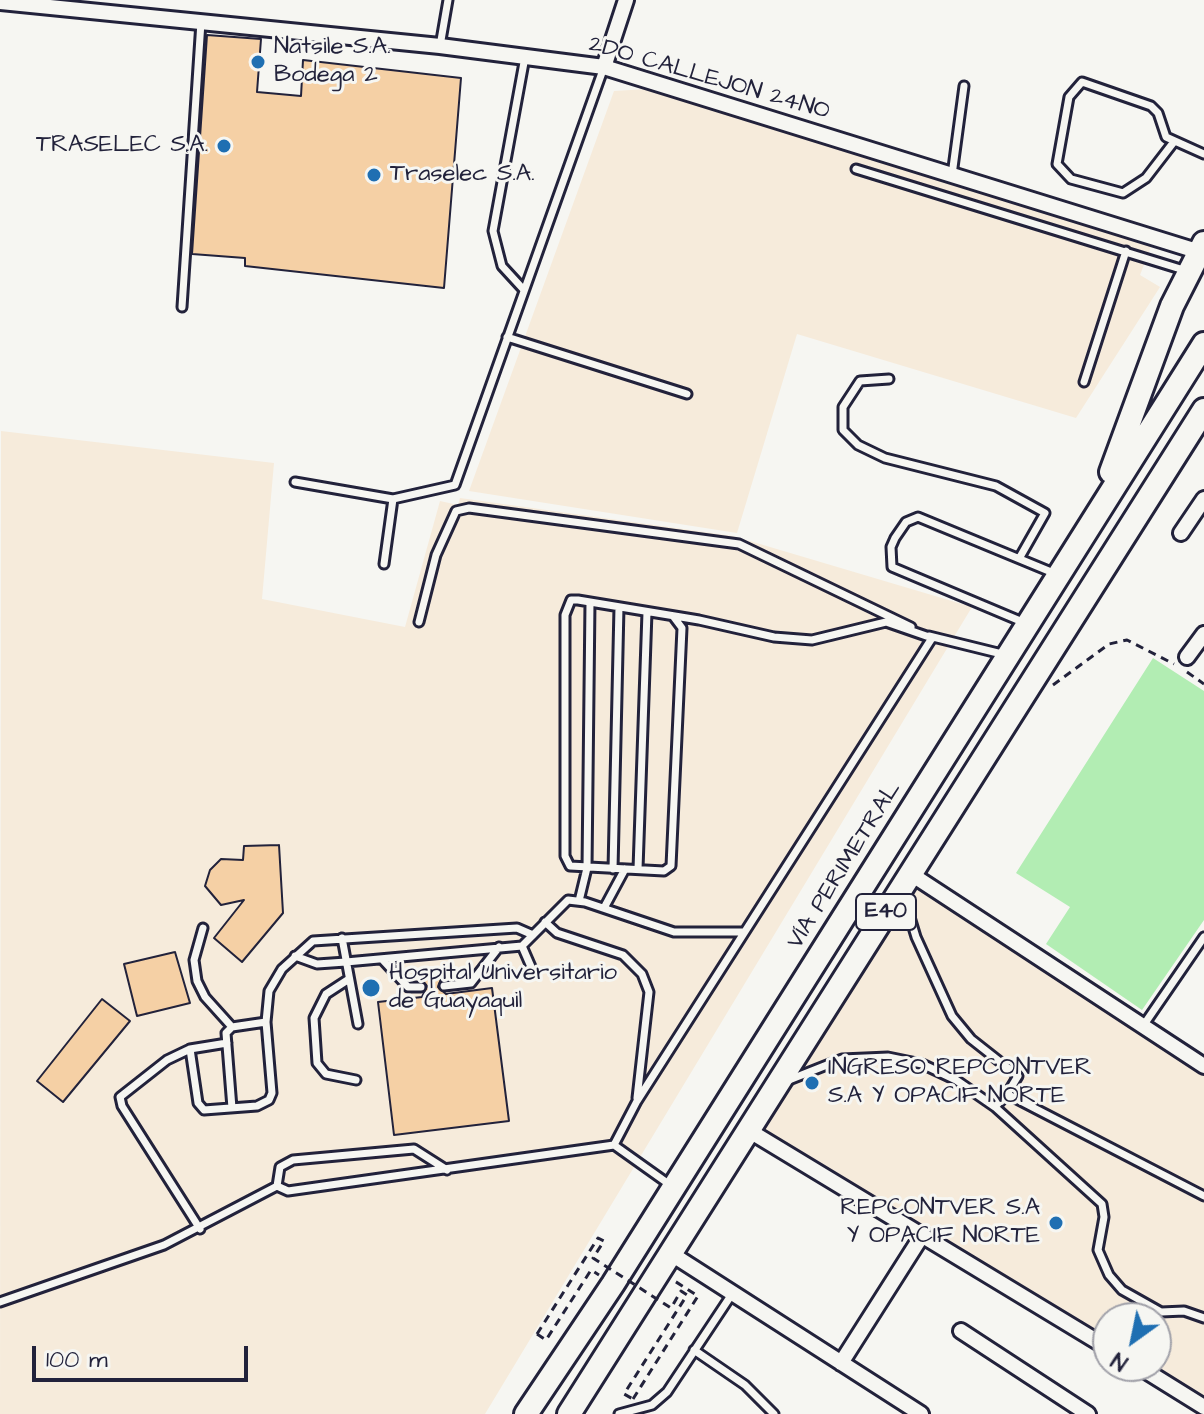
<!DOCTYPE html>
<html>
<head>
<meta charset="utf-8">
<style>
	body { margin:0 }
	#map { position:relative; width:1204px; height:1414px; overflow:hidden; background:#f6f6f2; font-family:"Architects Daughter",sans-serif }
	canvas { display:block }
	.north { position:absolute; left:1092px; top:1302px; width:80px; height:80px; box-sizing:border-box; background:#f6f6f2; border:2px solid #a1a1a9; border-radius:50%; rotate:213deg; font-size:22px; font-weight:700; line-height:32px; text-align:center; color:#22223b }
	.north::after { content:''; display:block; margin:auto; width:28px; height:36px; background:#1f6fb2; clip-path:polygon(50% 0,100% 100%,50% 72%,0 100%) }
	.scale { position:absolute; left:32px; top:1346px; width:216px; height:36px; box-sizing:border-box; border:4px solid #22223b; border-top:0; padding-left:10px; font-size:24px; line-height:28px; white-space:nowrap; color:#22223b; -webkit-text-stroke:6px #f6f6f2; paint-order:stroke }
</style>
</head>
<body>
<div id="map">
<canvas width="1204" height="1414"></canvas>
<div class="north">N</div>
<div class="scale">100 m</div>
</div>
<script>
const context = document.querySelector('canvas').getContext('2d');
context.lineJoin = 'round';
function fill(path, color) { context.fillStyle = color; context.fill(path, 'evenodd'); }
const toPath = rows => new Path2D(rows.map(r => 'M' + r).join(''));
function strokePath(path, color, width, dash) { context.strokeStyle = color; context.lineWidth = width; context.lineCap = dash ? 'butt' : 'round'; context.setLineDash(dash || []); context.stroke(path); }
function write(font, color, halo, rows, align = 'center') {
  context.font = font + ' "Architects Daughter",sans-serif'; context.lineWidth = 6; context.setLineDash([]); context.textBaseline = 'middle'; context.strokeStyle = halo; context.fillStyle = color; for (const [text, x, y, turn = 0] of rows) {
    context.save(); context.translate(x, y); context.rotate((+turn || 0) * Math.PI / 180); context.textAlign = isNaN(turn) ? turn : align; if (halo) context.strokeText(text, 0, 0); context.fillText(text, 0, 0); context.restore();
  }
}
fill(toPath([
	[647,89,1152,244,1140,275,1160,287,1076,418,797,334,737,533,469,491,614,91],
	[1,431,274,463,262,599,405,627,440,501,458,505,460,498,733,536,972,607,485,1414,0,1414],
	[912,874,1204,1065,1204,1401,1146,1366,1156,1366,1156,1318,1108,1318,1108,1343,750,1127]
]), '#f6ebdb');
fill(toPath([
	[1153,658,1204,691,1204,920,1142,1010,1046,944,1070,907,1016,873]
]), '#b2edb3');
const building = toPath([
	[207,35,261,39,257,92,301,96,303,60,461,78,444,288,245,266,245,258,192,254,207,35],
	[279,845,283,913,242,962,214,938,244,900,221,905,205,886,210,870,221,859,243,860,244,846,279,845],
	[175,952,190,1003,137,1016,124,964,175,952],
	[442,976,438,987,446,994,492,988,509,1121,394,1135,378,1002,422,997,427,986,420,979,442,976],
	[102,999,130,1021,63,1102,37,1081,102,999]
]);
fill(building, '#f5d0a5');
strokePath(building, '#22223b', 2);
const service = toPath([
	[440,46,448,0],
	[1173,143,1146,178,1123,193,1071,179,1057,164,1069,97,1082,82,1151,106,1158,113,1166,137,1204,154],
	[856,169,1187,271],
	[952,175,964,86],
	[524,290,502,266,493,231,525,57],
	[182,307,201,22],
	[507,337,687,394],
	[889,379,860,381,843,407,843,430,858,445,885,458,996,486,1045,513,1020,557],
	[1084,382,1126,251],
	[295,482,393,499],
	[384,564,393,499,455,485,604,67],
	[419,622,436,555,456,511,469,508,739,544,911,627],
	[1025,623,892,567,891,547,895,538,906,522,918,517,1056,574],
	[929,636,1006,655],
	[613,869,619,607],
	[638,869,647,612],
	[579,901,587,868,590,602],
	[604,908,625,869],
	[545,922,557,933,623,955,642,974,649,992,637,1098],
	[203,928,194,960,197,981,205,997,232,1027],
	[342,938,358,1024],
	[522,946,532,969],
	[295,956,317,964,346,962,522,946,568,900,585,902,674,932,743,932],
	[382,959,408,987,421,987],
	[349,979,326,994,314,1018,317,1063,326,1074,356,1080],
	[444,986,471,983,499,947],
	[1143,1026,1204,937],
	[190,1049,198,1103,204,1110,257,1106,269,1100,272,1093,266,1022,269,991,282,969,313,941,517,928,533,935],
	[789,1080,842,1059,888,1057,922,1064,956,1080,995,1107,1007,1094,1018,1076,971,1039,952,1016,916,937,903,894],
	[1007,1094,1204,1196],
	[995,1107,1102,1204,1104,1217,1098,1250,1109,1275,1122,1290,1161,1312,1184,1311,1204,1318],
	[232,1108,226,1033,232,1027,266,1022],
	[614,1145,637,1101,932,638,886,622,812,640,774,637,699,620,578,600,571,600,565,615,565,856,570,866,664,871,671,866,682,628,673,616],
	[277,1186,288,1191,614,1145,673,1187],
	[277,1186,280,1167,293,1160,414,1149,447,1170],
	[200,1229,122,1106,120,1097,167,1060,190,1049,227,1043],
	[0,1302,164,1245,277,1186],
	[694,1350,745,1385,774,1414],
	[619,1414,652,1405,667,1392,732,1294]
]);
const minor = toPath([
	[0,2,440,46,604,67,1200,252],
	[604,67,626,0],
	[1181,533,1204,499],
	[1187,657,1204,634],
	[911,874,1204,1066],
	[748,1130,1108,1348],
	[670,1253,921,1414],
	[961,1331,1088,1414],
	[841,1363,923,1234],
	[1138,1366,1204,1407]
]);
const trunk = toPath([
	[1111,472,1172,306,1204,243],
	[526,1414,613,1284,1204,344],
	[569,1414,1204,410]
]);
strokePath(service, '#22223b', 13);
strokePath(minor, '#22223b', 20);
strokePath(trunk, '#22223b', 28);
strokePath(toPath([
	[1187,672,1204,684],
	[1053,685,1109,644,1127,640,1174,664],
	[537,1334,546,1340,591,1270,599,1275],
	[633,1399,698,1296,673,1280]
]), '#22223b', 3, [8, 6]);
strokePath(service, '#f6f6f2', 7);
strokePath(minor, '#f6f6f2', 14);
strokePath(trunk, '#f6f6f2', 22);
strokePath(toPath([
	[537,1334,598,1238,604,1241,593,1258,671,1308,681,1291,687,1295,624,1394,633,1399]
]), '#22223b', 3, [8, 6]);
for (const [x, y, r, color] of [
	[258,62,8,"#1f6fb2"],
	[224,146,8,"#1f6fb2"],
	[374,175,8,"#1f6fb2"],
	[371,988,10,"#1f6fb2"],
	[812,1083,8,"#1f6fb2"],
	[1056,1223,8,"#1f6fb2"]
]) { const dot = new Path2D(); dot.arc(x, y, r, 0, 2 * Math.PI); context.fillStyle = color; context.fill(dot); strokePath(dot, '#f6f6f2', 3); }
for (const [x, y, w] of [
	[886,912,60]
]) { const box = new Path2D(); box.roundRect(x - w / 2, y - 18, w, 36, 6); context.fillStyle = '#f6f6f2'; context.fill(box); strokePath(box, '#22223b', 2); }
write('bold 22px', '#22223b', null, [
	["E40",886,912]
]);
write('24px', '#22223b', '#f6f6f2', [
	["Natsile S.A.",274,48],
	["Bodega 2",274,76],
	["TRASELEC S.A.",208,146,"right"],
	["Traselec S.A.",390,175],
	["Hospital Universitario",389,974],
	["de Guayaquil",389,1002],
	["INGRESO REPCONTVER",828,1069],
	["S.A Y OPACIF NORTE",828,1097],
	["REPCONTVER S.A",1040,1209,"right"],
	["Y OPACIF NORTE",1040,1237,"right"]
], 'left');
write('24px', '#22223b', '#f6f6f2', [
	["2DO CALLEJON 24NO",709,79,16],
	["VÍA PERIMETRAL",845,866,-58]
]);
</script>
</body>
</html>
